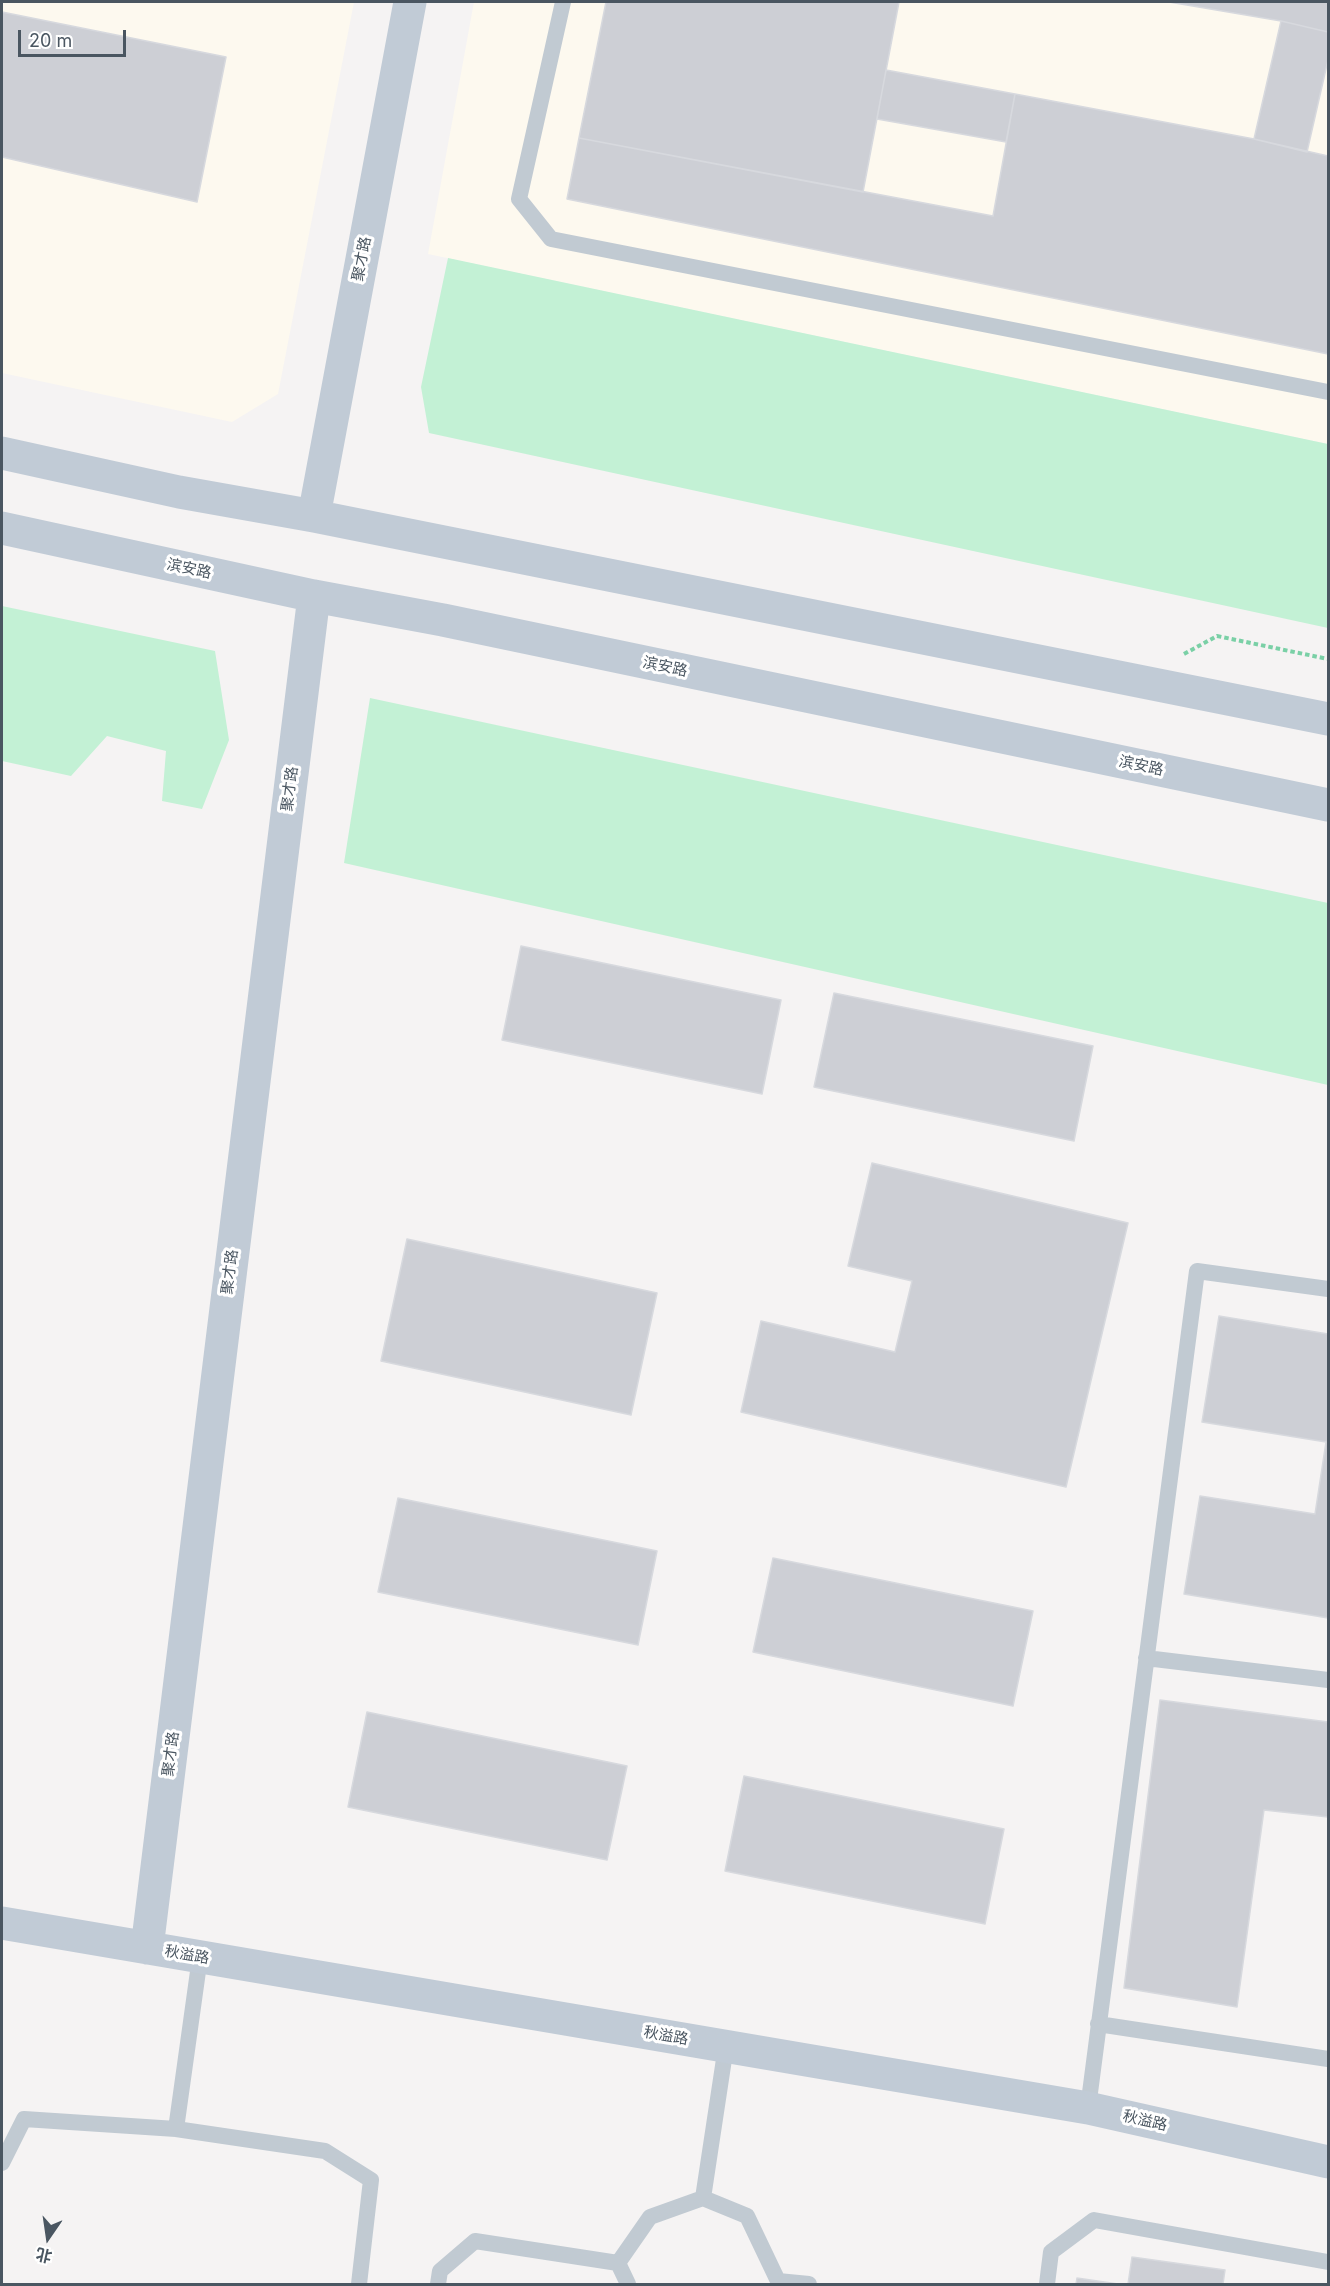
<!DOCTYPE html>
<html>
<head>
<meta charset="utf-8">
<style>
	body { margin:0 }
	#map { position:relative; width:1330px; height:2286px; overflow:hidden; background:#f5f3f3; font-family:Inter,"Noto Sans SC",sans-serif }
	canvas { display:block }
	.frame { position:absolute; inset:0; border:3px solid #4a5661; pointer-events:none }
	.north { position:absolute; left:18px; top:2208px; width:60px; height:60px; -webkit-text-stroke:4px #fff; paint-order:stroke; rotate:193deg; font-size:16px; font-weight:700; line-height:24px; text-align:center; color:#4a5661 }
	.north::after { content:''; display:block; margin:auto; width:21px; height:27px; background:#4a5661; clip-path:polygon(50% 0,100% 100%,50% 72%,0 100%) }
	.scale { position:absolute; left:18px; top:30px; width:108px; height:27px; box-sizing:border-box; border:3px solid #4a5661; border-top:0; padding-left:8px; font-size:18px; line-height:21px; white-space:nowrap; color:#4a5661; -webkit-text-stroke:4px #fff; paint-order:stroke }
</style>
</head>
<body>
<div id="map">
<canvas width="1330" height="2286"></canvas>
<div class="frame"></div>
<div class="north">北</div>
<div class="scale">20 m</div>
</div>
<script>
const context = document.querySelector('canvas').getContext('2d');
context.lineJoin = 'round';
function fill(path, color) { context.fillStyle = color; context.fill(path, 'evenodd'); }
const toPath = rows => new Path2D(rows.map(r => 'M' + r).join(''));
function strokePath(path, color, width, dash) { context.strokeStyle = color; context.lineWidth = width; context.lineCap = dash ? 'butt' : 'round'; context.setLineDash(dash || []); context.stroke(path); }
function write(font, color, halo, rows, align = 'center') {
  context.font = font + ' Inter,"Noto Sans SC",sans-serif'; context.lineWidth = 6; context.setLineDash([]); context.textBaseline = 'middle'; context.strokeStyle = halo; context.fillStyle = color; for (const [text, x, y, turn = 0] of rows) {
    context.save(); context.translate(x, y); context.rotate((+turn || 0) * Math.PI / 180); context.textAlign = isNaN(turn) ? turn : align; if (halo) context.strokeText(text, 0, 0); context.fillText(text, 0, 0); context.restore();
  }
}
fill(toPath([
	[2,2,354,2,278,394,232,422,2,373],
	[474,2,1328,2,1328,444,428,254]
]), '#fdf9ef');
fill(toPath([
	[448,258,1328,444,1328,628,429,433,421,387],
	[2,606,215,651,229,740,202,809,162,801,166,751,107,736,71,776,2,761],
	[370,698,1328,903,1328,1085,344,863]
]), '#c3f1d5');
const building = toPath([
	[606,2,899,2,863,192,579,138,606,2],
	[1169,2,1328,2,1328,32,1281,21,1169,2],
	[2,12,226,57,197,202,2,157,2,12],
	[1281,21,1328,32,1328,60,1307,152,1254,139,1281,21],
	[886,70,1015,94,1006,142,877,119,886,70],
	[1015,94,1254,139,1328,156,1328,354,567,199,579,138,993,216,1015,94],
	[521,946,781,1000,762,1094,502,1040,521,946],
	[834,993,1093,1046,1074,1141,814,1087,834,993],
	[872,1163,1128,1223,1066,1487,741,1412,761,1321,895,1352,912,1281,848,1266,872,1163],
	[407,1239,657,1293,631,1415,381,1361,407,1239],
	[1219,1316,1328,1334,1328,1618,1184,1594,1200,1496,1315,1514,1326,1442,1202,1422,1219,1316],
	[398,1498,657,1551,638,1645,378,1592,398,1498],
	[773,1558,1033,1611,1013,1706,753,1652,773,1558],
	[1160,1700,1328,1722,1328,1817,1264,1810,1237,2007,1124,1988,1160,1700],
	[367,1712,627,1766,607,1860,348,1807,367,1712],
	[744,1776,1004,1829,985,1924,725,1871,744,1776],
	[1132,2257,1225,2270,1223,2284,1128,2284,1132,2257],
	[1077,2278,1118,2284,1076,2284,1077,2278]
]);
fill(building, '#cdcfd5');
strokePath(building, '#d7d9de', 1.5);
strokePath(toPath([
	[1184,654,1217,636,1328,659]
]), '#7ad0a6', 4, [4.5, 3]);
strokePath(toPath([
	[563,2,519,199,551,239,1328,392],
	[1146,1658,1328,1680],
	[1098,2024,1328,2059],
	[1088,2108,1197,1271,1328,1289],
	[176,2129,200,1957],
	[2,2163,24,2119,176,2129,325,2151,371,2180,359,2284],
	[703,2198,726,2046],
	[618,2263,628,2284],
	[438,2284,440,2271,475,2241,618,2263,650,2217,703,2198,747,2216,778,2281,809,2284],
	[1047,2284,1051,2252,1094,2220,1328,2262]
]), '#c1cad2', 16);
strokePath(toPath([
	[2,453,179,492,314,516,1328,719],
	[314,516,410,2],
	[2,528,314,596,443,620,1328,805],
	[2,1923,1088,2108,1328,2162],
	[147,1948,314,596]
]), '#c1cbd6', 33);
write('15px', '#4a5661', '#fff', [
	["聚才路",362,259,-79],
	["滨安路",189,569,12],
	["滨安路",665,667,12],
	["滨安路",1141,766,12],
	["聚才路",290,789,-83],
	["聚才路",230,1272,-83],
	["聚才路",171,1754,-83],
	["秋溢路",187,1955,10],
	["秋溢路",666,2036,10],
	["秋溢路",1145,2121,13]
]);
</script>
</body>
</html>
